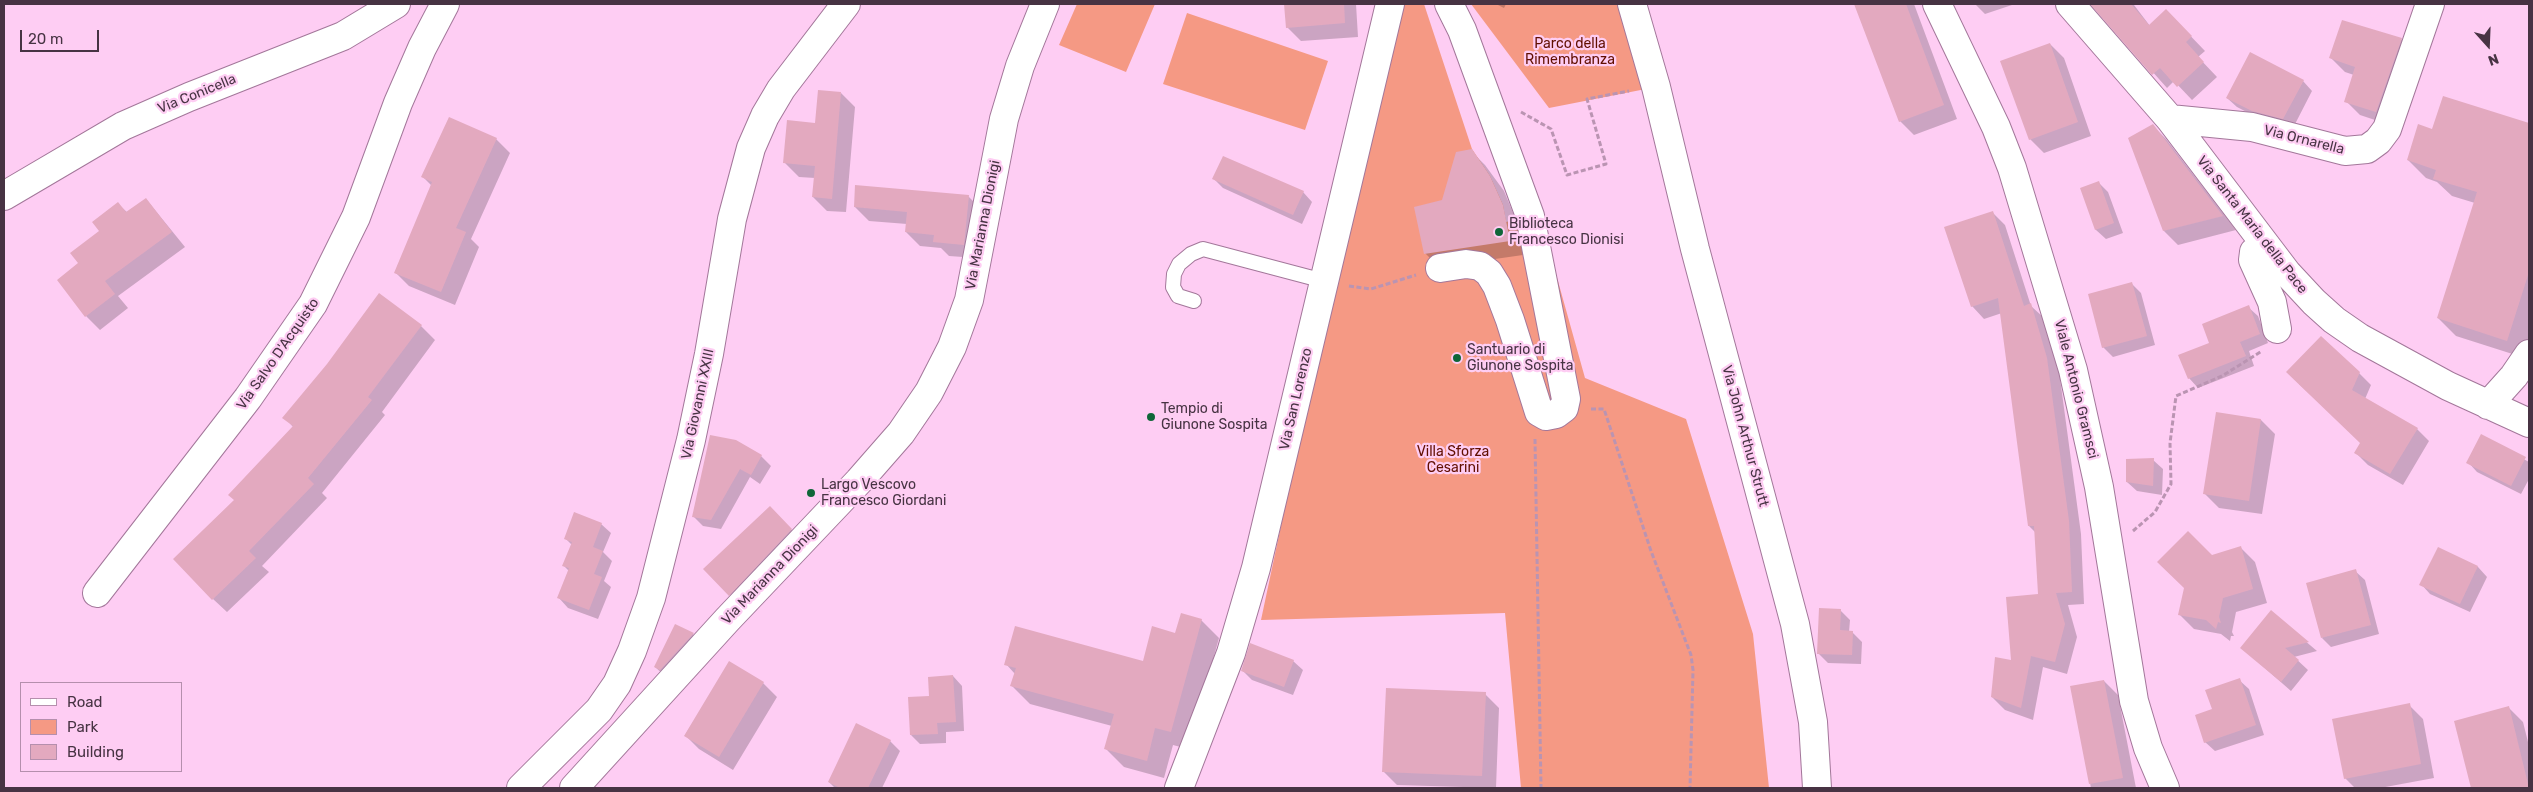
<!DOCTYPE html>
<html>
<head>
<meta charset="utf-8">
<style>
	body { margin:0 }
	#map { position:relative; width:2533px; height:792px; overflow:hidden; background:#fecdf3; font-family:Rubik,sans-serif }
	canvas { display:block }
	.frame { position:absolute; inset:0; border:5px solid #473343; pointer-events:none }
	.legend { position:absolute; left:20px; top:682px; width:162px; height:90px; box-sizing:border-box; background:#fecdf3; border:1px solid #b58fad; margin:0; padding:6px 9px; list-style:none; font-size:15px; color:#473343 }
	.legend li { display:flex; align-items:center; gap:10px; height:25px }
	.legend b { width:25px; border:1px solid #b58fad }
	.north { position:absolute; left:2463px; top:20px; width:50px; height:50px; -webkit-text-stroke:4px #fecdf3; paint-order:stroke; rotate:160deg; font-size:14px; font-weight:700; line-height:20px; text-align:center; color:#473343 }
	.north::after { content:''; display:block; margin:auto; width:18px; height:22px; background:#473343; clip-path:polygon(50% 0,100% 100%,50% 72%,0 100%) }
	.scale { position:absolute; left:20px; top:30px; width:79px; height:22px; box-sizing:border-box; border:2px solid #473343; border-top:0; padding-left:6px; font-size:15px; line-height:18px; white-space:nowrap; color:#473343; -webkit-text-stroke:4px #fecdf3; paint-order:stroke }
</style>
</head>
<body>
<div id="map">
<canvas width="2533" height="792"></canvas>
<div class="frame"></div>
<ul class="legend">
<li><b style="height:6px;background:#fff"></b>Road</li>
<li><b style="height:14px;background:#f59984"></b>Park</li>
<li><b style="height:14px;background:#e3a9bf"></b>Building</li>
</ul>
<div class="north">N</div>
<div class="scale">20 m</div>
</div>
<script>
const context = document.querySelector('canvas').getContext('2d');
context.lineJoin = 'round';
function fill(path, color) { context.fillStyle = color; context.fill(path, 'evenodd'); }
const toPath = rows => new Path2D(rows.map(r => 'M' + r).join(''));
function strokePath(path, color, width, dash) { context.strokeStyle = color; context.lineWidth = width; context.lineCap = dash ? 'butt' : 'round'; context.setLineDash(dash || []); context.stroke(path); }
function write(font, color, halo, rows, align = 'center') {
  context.font = font + ' Rubik,sans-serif'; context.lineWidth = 4.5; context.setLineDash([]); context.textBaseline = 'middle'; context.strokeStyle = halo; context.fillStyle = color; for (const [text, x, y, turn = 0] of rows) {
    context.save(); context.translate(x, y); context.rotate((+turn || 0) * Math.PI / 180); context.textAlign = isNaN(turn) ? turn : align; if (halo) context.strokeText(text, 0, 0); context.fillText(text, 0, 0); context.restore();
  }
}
fill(toPath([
	[1077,4,1155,4,1126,72,1059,45],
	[1403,4,1424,4,1472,149,1490,176,1503,205,1506,222,1539,213,1585,378,1686,419,1753,634,1769,788,1521,788,1505,613,1261,620,1334,276,1364,171],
	[1471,4,1639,4,1656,87,1549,108],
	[1187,13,1328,61,1305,130,1163,84]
]), '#f59984');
fill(toPath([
	[1286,4,1356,4,1358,37,1301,41,1287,27],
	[1496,4,1506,4,1504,8],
	[1856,4,1914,4,1957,119,1914,135,1900,121],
	[1975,4,2015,4,1985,14],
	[2088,4,2136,4,2134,5,2150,26,2180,25,2205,51,2198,57,2217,77,2192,100,2174,81,2167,88,2094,6],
	[2401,39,2415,53,2390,125,2360,115,2346,101,2354,75,2345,72,2331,58],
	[2050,44,2064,58,2091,136,2044,153,2030,139],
	[2303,81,2312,91,2293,128,2262,120,2237,107,2227,98],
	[841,93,855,107,846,212,827,211,813,197,815,178,799,177,785,163],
	[2444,97,2529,125,2529,344,2525,358,2456,336,2438,318,2475,203,2452,196,2437,182,2426,178,2408,160,2433,130],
	[2152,125,2166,139,2236,230,2178,245,2164,231],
	[496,139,510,153,471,239,479,247,455,305,409,286,395,272,432,186,423,177],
	[1471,151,1485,165,1504,191,1516,220,1523,255,1439,267,1425,253,1443,201],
	[1214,179,1303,192,1312,202,1302,224,1223,188],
	[2099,183,2108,192,2123,233,2106,239,2096,230,2082,189],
	[968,196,982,210,977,258,949,256,941,248,920,246,906,232,907,224,869,221,855,207],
	[146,199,185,247,118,296,128,308,100,330,86,316,80,264,118,204,128,213],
	[1992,212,2005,225,2031,306,2043,317,2059,371,2081,534,2084,604,2068,605,2077,637,2067,674,2043,667,2033,720,2005,710,1992,697,2013,662,2040,595,2035,532,2029,526,2002,313,1984,319,1972,306],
	[2132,284,2141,293,2155,345,2113,357,2103,347],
	[379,295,421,326,435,340,382,412,385,415,322,493,327,498,262,566,269,572,227,612,213,599,235,500,294,428,284,417,328,365],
	[2248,307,2258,316,2268,343,2249,351,2254,366,2198,388,2189,378,2211,344],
	[2359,373,2371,385,2365,399,2417,429,2429,441,2403,485,2368,465,2356,453,2362,443,2299,384],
	[2217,414,2261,420,2275,434,2262,514,2219,508,2205,494],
	[2481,436,2529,462,2529,479,2521,494,2477,472,2468,462],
	[736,442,761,456,771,466,760,484,750,477,721,529,703,526,693,516],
	[2153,460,2163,469,2162,495,2137,491,2127,482],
	[784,522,805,544,743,608,730,595],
	[601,524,611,533,603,552,612,561,604,581,611,587,598,619,568,608,559,598,569,571,564,566,572,545,566,539],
	[2241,548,2255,562,2267,603,2236,612,2232,632,2234,636,2231,636,2230,641,2221,634,2194,629,2180,615,2211,556],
	[2438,549,2478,567,2487,577,2470,612,2430,594,2421,584],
	[2355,571,2365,580,2379,634,2331,647,2322,638],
	[1840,610,1850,620,1849,632,1852,632,1862,642,1861,664,1828,663,1818,653],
	[2271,612,2317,651,2294,657,2308,670,2291,691,2242,648],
	[1201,620,1219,638,1188,749,1173,745,1164,778,1124,767,1106,749,1112,726,1030,704,1012,686,1015,674,1006,664,1144,662],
	[676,626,693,634,702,644,665,676,655,667],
	[1293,661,1303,670,1293,695,1252,680,1242,670],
	[730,663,763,683,777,697,733,770,699,749,685,735],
	[953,676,962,686,964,731,946,732,946,743,920,744,911,735,930,697],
	[2239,680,2249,689,2264,735,2215,751,2205,742,2213,710],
	[2104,681,2118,695,2136,788,2091,788,2072,687],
	[1485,694,1499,708,1496,788,1397,785,1383,771],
	[2409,705,2423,719,2434,778,2380,788,2355,788,2345,778],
	[2509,708,2523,722,2529,746,2529,788,2472,788,2455,722],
	[890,741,900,751,882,788,835,788,829,782],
	[2271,787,2298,788,2270,788]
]), '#0003');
fill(toPath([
	[1284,4,1344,4,1345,23,1286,28],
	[1854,4,1906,4,1944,105,1899,122],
	[2090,4,2131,4,2149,25,2166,9,2192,36,2186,42,2204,62,2177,87,2160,68,2152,75],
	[2342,20,2402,38,2376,112,2344,102,2355,67,2329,58],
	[2050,43,2078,122,2029,140,2000,61],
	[2250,52,2304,80,2283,119,2252,111,2226,98],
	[818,90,841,92,832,199,812,197,815,166,783,163,787,120,815,123],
	[2443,96,2529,123,2529,272,2507,341,2437,318,2477,192,2433,179,2436,170,2407,160,2418,124,2432,129],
	[449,117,497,138,456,228,466,232,441,292,394,273,432,182,421,177],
	[2153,124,2223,216,2163,231,2128,138],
	[1472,149,1490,176,1503,205,1510,241,1424,254,1414,207,1442,200,1456,152],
	[1223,156,1304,191,1293,215,1212,179],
	[2099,181,2114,223,2095,230,2080,188],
	[855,185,969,195,964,245,933,242,934,235,905,232,907,212,854,207],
	[146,198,172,232,105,281,115,294,85,317,57,280,78,263,70,253,99,231,92,222,118,202,126,212],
	[1993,211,2024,306,2031,303,2047,358,2069,521,2072,592,2056,593,2065,624,2055,662,2031,656,2021,708,1991,697,1995,657,2011,660,2006,597,2038,594,2034,526,2028,526,1998,298,1971,307,1944,227],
	[2132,282,2147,336,2102,348,2088,294],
	[379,293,422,325,368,397,372,400,308,478,314,484,249,551,256,558,212,600,173,559,234,500,228,495,293,426,282,418,327,364],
	[2249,305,2260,334,2240,342,2246,356,2188,379,2178,355,2209,343,2202,324],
	[2321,336,2360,372,2352,390,2418,428,2390,474,2354,453,2360,443,2286,372],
	[2216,412,2261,419,2249,501,2203,494],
	[2481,434,2526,457,2511,486,2466,463],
	[710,435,736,440,762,455,751,475,740,469,711,520,692,517],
	[2154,458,2153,486,2126,482,2126,459],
	[770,506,792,529,729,596,703,569],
	[574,512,602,523,593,547,603,551,594,574,602,577,589,610,557,598,569,568,562,566,572,542,564,539],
	[2188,531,2212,555,2241,546,2253,589,2223,598,2219,617,2221,623,2218,622,2216,629,2206,620,2178,615,2184,588,2157,562],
	[2438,547,2478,566,2460,604,2419,585],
	[2356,569,2371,625,2321,638,2306,583],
	[1819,608,1841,609,1840,630,1853,631,1852,655,1817,654],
	[2271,610,2309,642,2285,648,2299,660,2281,682,2240,648],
	[1181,613,1202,619,1171,732,1155,728,1147,761,1104,749,1114,714,1010,686,1016,668,1004,665,1015,626,1143,661,1152,626,1175,633],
	[675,624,694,633,660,670,654,667],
	[1250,643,1294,660,1284,687,1241,671],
	[729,661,764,682,719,757,684,736],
	[953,675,956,722,937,723,938,734,910,735,908,697,929,696,928,677],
	[2240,678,2256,725,2204,743,2195,715,2212,709,2205,690],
	[2104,680,2123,778,2089,784,2070,686],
	[1386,688,1486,692,1482,776,1382,772],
	[2410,703,2421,764,2344,779,2332,719],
	[2509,706,2529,788,2471,788,2454,721],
	[856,723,891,740,868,788,840,788,828,782]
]), '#e3a9bf');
const lane = toPath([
	[1194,301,1178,296,1173,287,1174,274,1179,264,1191,254,1203,249,1324,281]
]);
const street = toPath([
	[1632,4,1656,87,1695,249,1795,624,1813,722,1817,788],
	[2070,4,2170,119,2287,273,2314,302,2334,320,2360,338,2448,386,2529,423],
	[2170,119,2252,127,2345,151,2367,149,2378,141,2387,129,2430,4],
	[4,196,123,126,189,97,343,36,396,4],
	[2264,243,2254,252,2253,260,2272,302,2277,329],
	[1440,268,1466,264,1480,266,1489,273,1497,286,1510,320,1539,412,1546,416,1556,414,1564,408,1566,399,1530,216,1462,30,1449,4],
	[2488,405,2514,376,2529,354],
	[97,593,248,398,313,304,356,217,398,103,422,48,445,4],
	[574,788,727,620,859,481,901,433,929,392,952,347,969,300,1004,119,1020,66,1045,4],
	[1179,788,1231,653,1256,568,1390,4]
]);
const secondary = toPath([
	[1937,4,1996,127,2012,168,2073,370,2099,487,2134,701,2148,748,2165,788],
	[521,788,599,710,617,684,632,651,651,598,691,440,709,354,732,219,751,148,765,116,781,89,846,4]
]);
strokePath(lane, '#a3779a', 16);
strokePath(street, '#a3779a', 30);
strokePath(secondary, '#a3779a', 30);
strokePath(toPath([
	[1521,112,1551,129,1567,175,1606,164,1587,99,1629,91],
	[1349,286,1371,289,1416,275],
	[1591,409,1604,409,1651,551,1691,655,1693,670,1690,788],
	[1535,439,1541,788],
	[2133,531,2155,512,2171,484,2170,443,2176,396,2222,376,2262,351]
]), '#ba94b2', 3, [5, 2.5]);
strokePath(lane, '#fff', 14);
strokePath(street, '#fff', 28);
strokePath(secondary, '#fff', 28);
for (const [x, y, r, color] of [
	[1499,232,5,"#0f6638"],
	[1457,358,5,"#0f6638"],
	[1151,417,5,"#0f6638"],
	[811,493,5,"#0f6638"]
]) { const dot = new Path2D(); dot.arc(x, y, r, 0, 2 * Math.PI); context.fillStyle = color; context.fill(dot); strokePath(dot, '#fecdf3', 2); }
write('14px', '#610f00', '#fecdf3', [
	["Parco della",1570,44],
	["Rimembranza",1570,60],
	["Villa Sforza",1453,452],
	["Cesarini",1453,468]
]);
write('14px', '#473343', '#fecdf3', [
	["Via Conicella",197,94,-22],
	["Via Ornarella",2304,140,14],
	["Via Marianna Dionigi",983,225,-79],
	["Via Santa Maria della Pace",2252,225,52],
	["Via Salvo D'Acquisto",278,354,-55],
	["Viale Antonio Gramsci",2076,389,76],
	["Via San Lorenzo",1296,399,-77],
	["Via Giovanni XXIII",698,404,-78],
	["Via John Arthur Strutt",1745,436,75],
	["Via Marianna Dionigi",770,575,-46]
]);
write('14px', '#473343', '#fecdf3', [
	["Biblioteca",1509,224],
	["Francesco Dionisi",1509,240],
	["Santuario di",1467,350],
	["Giunone Sospita",1467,366],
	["Tempio di",1161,409],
	["Giunone Sospita",1161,425],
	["Largo Vescovo",821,485],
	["Francesco Giordani",821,501]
], 'left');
</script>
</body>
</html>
